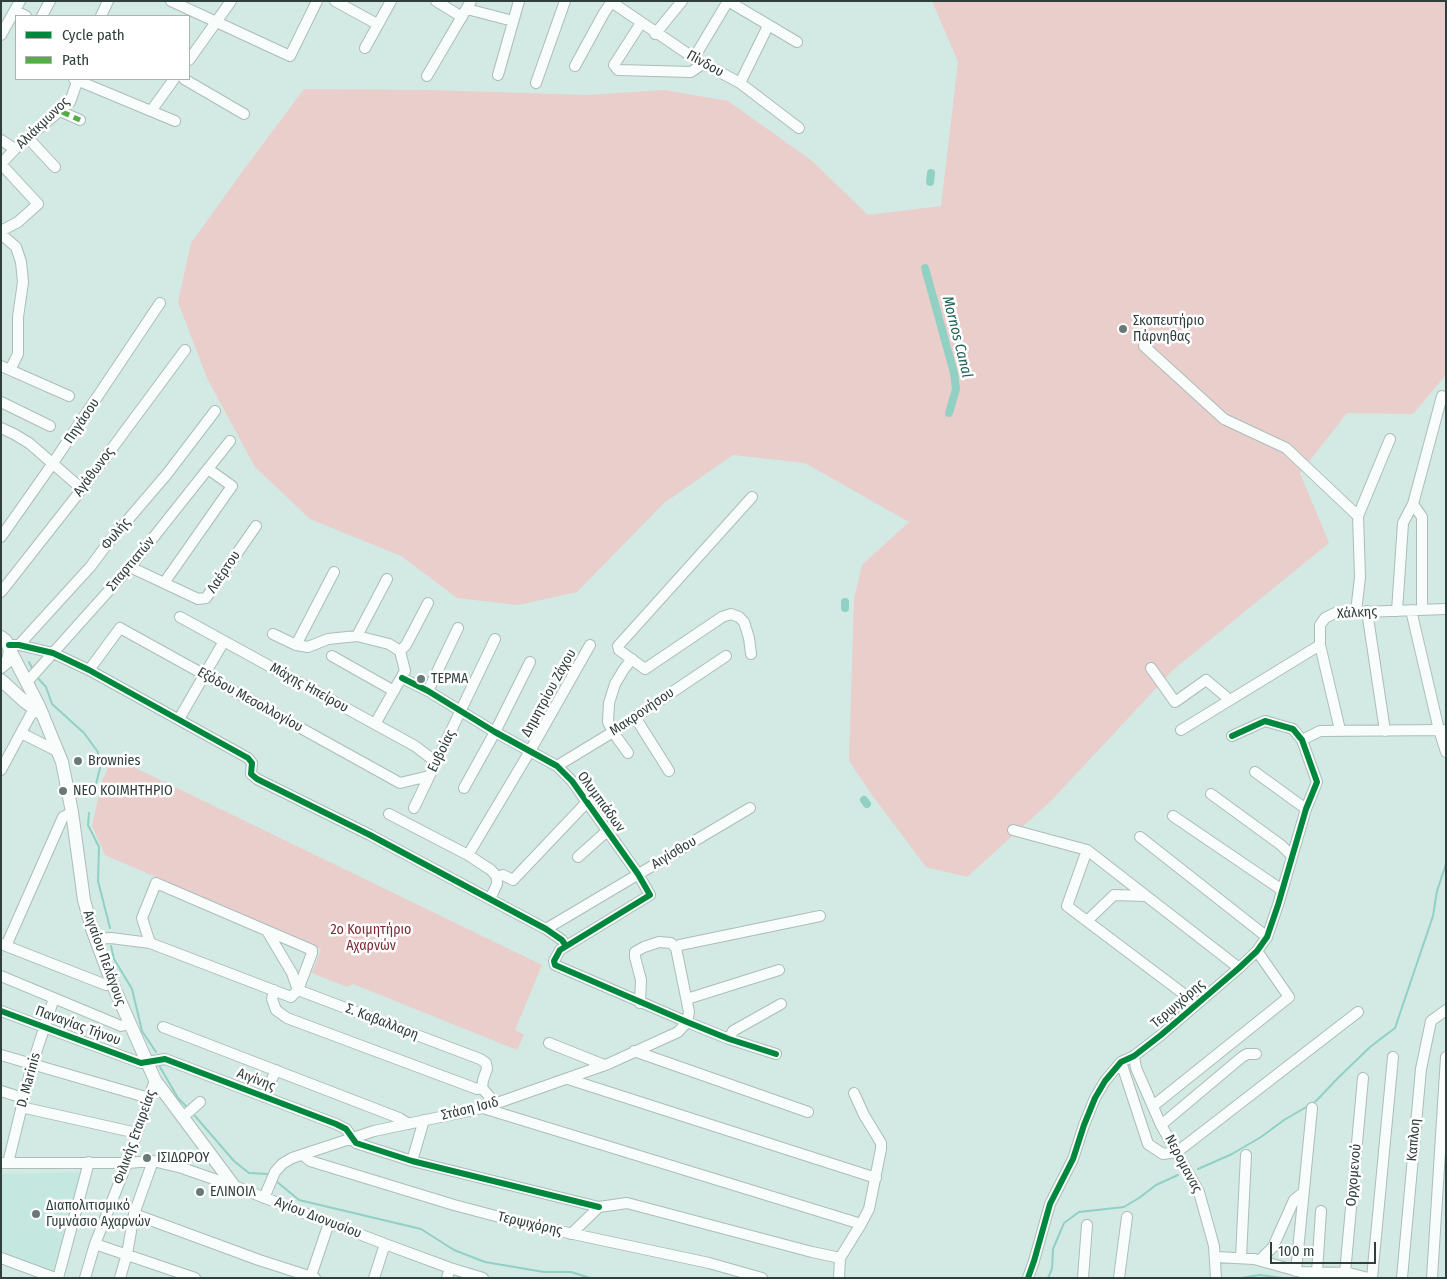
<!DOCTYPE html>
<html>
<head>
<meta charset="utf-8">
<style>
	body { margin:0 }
	#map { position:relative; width:1447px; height:1279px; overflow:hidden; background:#d3e9e4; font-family:"Fira Sans Condensed",sans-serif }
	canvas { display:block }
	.frame { position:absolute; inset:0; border:2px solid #2f3f3c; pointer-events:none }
	.legend { position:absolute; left:15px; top:15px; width:175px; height:65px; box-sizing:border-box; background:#fff; border:1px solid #acb2b1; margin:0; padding:6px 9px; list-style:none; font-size:15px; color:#2f3f3c }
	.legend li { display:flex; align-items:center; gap:10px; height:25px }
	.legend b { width:25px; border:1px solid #acb2b1 }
	.scale { position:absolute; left:1270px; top:1242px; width:106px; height:22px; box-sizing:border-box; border:2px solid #2f3f3c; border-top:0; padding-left:6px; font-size:15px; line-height:18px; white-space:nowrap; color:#2f3f3c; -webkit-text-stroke:4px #fff; paint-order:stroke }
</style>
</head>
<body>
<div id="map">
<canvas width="1447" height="1279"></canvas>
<div class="frame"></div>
<ul class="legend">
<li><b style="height:6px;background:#00873e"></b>Cycle path</li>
<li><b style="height:6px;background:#54ad46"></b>Path</li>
</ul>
<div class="scale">100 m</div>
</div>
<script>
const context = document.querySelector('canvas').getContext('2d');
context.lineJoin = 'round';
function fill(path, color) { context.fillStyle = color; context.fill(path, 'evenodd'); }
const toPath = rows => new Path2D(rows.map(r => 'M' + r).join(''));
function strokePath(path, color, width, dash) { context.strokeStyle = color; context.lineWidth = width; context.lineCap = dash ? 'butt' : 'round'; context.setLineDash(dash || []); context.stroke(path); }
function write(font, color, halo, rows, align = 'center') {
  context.font = font + ' "Fira Sans Condensed",sans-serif'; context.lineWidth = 5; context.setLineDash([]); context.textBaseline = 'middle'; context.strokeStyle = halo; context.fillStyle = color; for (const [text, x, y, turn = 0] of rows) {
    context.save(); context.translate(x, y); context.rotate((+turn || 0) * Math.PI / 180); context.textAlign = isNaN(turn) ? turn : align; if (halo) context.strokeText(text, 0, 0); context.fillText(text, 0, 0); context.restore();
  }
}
fill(toPath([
	[84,1172,53,1273,1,1254,1,1174]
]), '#c4e8e0');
fill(toPath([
	[932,1,1446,1,1446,375,1413,414,1347,413,1300,473,1329,543,1173,670,1051,801,967,877,926,867,872,795,849,761,854,599,862,565,909,522,805,463,733,455,664,503,577,592,518,605,457,598,401,556,310,519,255,467,207,378,178,302,191,243,245,168,304,89,430,90,587,95,664,90,728,101,811,160,868,215,941,206,958,62],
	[113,757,542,965,515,1030,524,1035,517,1050,353,984,347,987,312,973,321,949,105,855,92,826,102,781]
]), '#e9cecb');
strokePath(toPath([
	[29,662,33,670],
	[36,676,46,687,52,704,84,733,98,752,100,768,93,796],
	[89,813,88,825,99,847,98,881,110,928],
	[111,946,114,959,132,989,142,1031,156,1052],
	[160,1067,178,1098,186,1106],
	[1312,1104,1316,1101,1338,1078,1370,1047,1395,1028,1433,916,1437,891,1446,864],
	[195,1116,234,1161,249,1173,267,1174,270,1177],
	[1198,1169,1232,1154,1261,1137,1284,1120,1308,1106],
	[276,1181,299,1200,421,1229,454,1250,485,1262,544,1272,571,1272,590,1278],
	[1048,1278,1052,1269,1053,1249,1064,1223,1079,1212,1124,1207,1139,1198,1156,1185,1178,1175],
	[1241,1278,1260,1275,1282,1278]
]), '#90d1c4', 2);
strokePath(toPath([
	[930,182,931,173],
	[925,268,954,373,956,389,949,413],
	[845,608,845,602],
	[864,800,867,804]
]), '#90d1c4', 8);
const minor = toPath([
	[171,1,290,56,317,1],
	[335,1,377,24],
	[436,1,462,17],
	[610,1,694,58,740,83,799,128],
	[728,1,797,42],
	[467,9,513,21],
	[15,11,26,16],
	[42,16,50,1],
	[101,16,108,1],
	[641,23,614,65,618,70,691,72,704,63],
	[655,34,682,1],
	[1,35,20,1],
	[365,48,391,1],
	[694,58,728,1],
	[189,60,231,1],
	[575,66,604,13,612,1],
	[498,75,519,1],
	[427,76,471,1],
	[74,79,175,121],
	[184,79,244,114],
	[536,83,565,1],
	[740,83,768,26],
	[60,111,80,120],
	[151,111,174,79],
	[28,138,55,167],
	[1,140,15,149],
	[1,164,15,149,70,102,78,79],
	[1,164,38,204,18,222,1,231],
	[1,234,16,247,21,262,23,282,18,317,18,354,10,370],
	[1144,346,1224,419,1286,448,1358,516],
	[1,366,69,396],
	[1,402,50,426],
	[1,428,14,434,29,443,82,489],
	[1413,504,1422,517,1422,610],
	[1,537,53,463,160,303],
	[130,567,198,599,206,598,256,526],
	[164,583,232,486,208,469],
	[1,592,82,489,185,350],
	[1411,610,1439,730,1446,752],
	[1367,611,1385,731],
	[1397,611,1403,523,1413,504,1442,396],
	[1356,612,1360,577,1358,516,1390,439],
	[180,617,415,746,436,762],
	[273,634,296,645,308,647,328,639,357,636,389,644,400,651,405,671,375,724],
	[357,636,387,579],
	[9,645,19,645,53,653,89,670,248,758,252,763,251,774,257,779,370,835,529,920,546,929,562,940,566,946],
	[19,645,91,566,108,543,167,474,215,411],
	[296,645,334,572],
	[400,651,406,645,428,603],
	[751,654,749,638,744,622,739,617,731,614,722,617,645,669,619,650,618,646,752,497],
	[332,656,394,691],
	[1151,668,1175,702,1206,680,1230,700],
	[89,670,120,628,400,783,429,776],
	[402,678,428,691,495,732,557,766,572,781,638,874,650,895,560,950,554,961,555,965,687,1022,729,1039,776,1054],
	[27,682,130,567,230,441],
	[428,691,458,628],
	[635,717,669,771],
	[179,719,224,641],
	[1181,730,1320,645],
	[1340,730,1320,645,1320,625,1325,618,1335,613,1446,609],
	[21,733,53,749,56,747],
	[1302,740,1320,731,1444,730],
	[628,753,613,732,608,722,609,703,615,684,624,669,632,659],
	[557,766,613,732,726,656],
	[1,770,30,716,35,709],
	[1255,772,1306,809],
	[464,788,495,732,530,662],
	[1211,794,1281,845,1292,856],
	[414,808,495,639],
	[389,814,468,855,491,870,497,877,497,884,490,899],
	[1173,816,1282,890],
	[1013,830,1087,850,1239,968],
	[1140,837,1267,937],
	[1087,850,1067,906,1197,1004],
	[468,855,530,751,590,645],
	[578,857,607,831],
	[497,877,503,875,513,880,587,802],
	[156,883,312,950,312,953,298,990,291,997,150,943,142,918,156,883],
	[1087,921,1114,895,1146,896],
	[546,929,750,808],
	[267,931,292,973,298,990,480,1059,486,1063,487,1069,483,1080,482,1088,489,1096,490,1105],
	[96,939,111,938,150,943],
	[1,944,106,985,112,983],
	[6,946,63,817,72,812],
	[1,976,121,1026,129,1024],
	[274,990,272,999,276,1010,287,1018,477,1089,482,1088],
	[687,999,779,970],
	[640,1003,641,980,635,957,635,952,644,947,659,942,671,943,676,948],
	[1,1011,141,1063,165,1059,336,1124,346,1129,356,1143,412,1161,599,1207],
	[163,1027,399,1118,409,1124],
	[729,1039,733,1031,781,1004],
	[549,1043,604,1065],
	[634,1051,808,1112],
	[1,1055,149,1098],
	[1134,1056,1136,1068,1161,1125,1199,1192,1214,1246,1216,1278],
	[1121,1062,1148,1144,1163,1154,1177,1152,1358,1012],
	[568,1079,876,1178],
	[1,1091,23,1098],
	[264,1097,276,1070],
	[1153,1106,1289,997,1257,951],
	[21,1107,137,1133],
	[483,1108,861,1224],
	[183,1117,200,1102],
	[1161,1125,1242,1057,1247,1054,1256,1054],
	[303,1155,310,1161,454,1205,522,1223,709,1263,762,1278],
	[412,1161,424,1120],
	[1,1163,127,1163,153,1161,182,1168,234,1186,385,1244,450,1268,483,1278],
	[8,1163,32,1065,54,998],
	[264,1198,275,1172,282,1164,292,1158,374,1131,483,1108,608,1064,678,1032,687,1022,689,1012,676,948,680,945,820,916],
	[134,1214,259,1260,315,1278],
	[571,1234,599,1207,627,1203,812,1252,840,1258,861,1224,869,1209,881,1149,881,1143,864,1115,854,1093],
	[95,1244,195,1278],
	[1216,1257,1254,1259,1301,1272,1349,1273,1368,1278],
	[1241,1257,1246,1155],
	[1,1258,55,1278],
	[1260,1260,1273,1247,1294,1200,1304,1192],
	[1296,1271,1312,1108],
	[1317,1272,1321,1211],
	[1345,1273,1363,1078],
	[311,1276,329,1223],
	[58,1278,89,1162],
	[85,1278,95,1244,127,1163,155,1080],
	[120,1278,127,1254,134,1214,153,1161],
	[374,1278,385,1244],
	[447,1278,450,1268],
	[839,1278,840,1258],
	[1028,1278,1034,1261,1050,1204,1073,1159,1084,1125,1095,1098,1105,1081,1121,1062,1134,1056,1161,1035,1239,968,1257,951,1267,937,1278,905,1306,809,1317,782,1302,740,1293,729,1265,721,1232,736],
	[1083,1278,1087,1225],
	[1119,1278,1127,1217],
	[1372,1278,1393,1057],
	[1402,1278,1421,1069,1431,1021,1446,1010],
	[1432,1278,1446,1057]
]);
const major = toPath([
	[1,637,6,641,10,650,8,661,1,667],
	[10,650,39,706,62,762,72,812,84,900,92,929,112,983,155,1080,234,1186],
	[1,680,25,702,43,715]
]);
strokePath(minor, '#acbdb9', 12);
strokePath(major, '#acbdb9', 14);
strokePath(minor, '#f8fcfb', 10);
strokePath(major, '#f8fcfb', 12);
strokePath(toPath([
	[60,111,80,120]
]), '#54ad46', 5, [10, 5]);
strokePath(toPath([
	[9,645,19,645,53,653,89,670,248,758,252,763,251,774,257,779,370,835,529,920,546,929,562,940,566,946],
	[402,678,428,691,495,732,557,766,572,781,638,874,650,895,560,950,554,961,555,965,687,1022,729,1039,776,1054],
	[1,1011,141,1063,165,1059,336,1124,346,1129,356,1143,412,1161,599,1207],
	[1028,1278,1034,1261,1050,1204,1073,1159,1084,1125,1095,1098,1105,1081,1121,1062,1134,1056,1161,1035,1239,968,1257,951,1267,937,1278,905,1306,809,1317,782,1302,740,1293,729,1265,721,1232,736]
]), '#00873e', 6);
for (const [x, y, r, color] of [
	[1123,329,5,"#687a77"],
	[421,679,5,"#687a77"],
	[78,761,5,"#687a77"],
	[63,791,5,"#687a77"],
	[147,1158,5,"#687a77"],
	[200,1192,5,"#687a77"],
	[36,1214,5,"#687a77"]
]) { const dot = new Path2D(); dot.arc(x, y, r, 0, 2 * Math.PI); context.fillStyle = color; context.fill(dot); strokePath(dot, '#fff', 2); }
write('14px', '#2f3f3c', '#fff', [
	["Πίνδου",705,64,29],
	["Αλιάκμωνος",43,123,-44],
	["Πηγάσου",82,421,-56],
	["Αγάθωνος",94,472,-53],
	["Φυλής",116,534,-50],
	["Σπαρτιατών",131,564,-50],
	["Λαέρτου",224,572,-56],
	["Χάλκης",1357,613,-4],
	["Μάχης Ηπείρου",309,688,29],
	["Δημητρίου Ζάχου",549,693,-61],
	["Εξόδου Μεσολλογίου",250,700,29],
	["Μακρονήσου",642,712,-34],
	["Ευβοίας",442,751,-64],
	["Ολυμπιάδων",601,802,54],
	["Αιγίσθου",674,853,-31],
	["Αιγαίου Πελάγους",104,958,70],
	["Τερψιχόρης",1178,1004,-41],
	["Σ. Καβαλλαρη",382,1022,21],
	["Παναγίας Τήνου",78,1026,20],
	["D. Marinis",29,1080,-75],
	["Αιγίνης",256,1080,21],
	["Στάση Ισιδ",470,1109,-14],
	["Φιλικής Εταιρείας",135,1137,-70],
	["Καπλοη",1414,1140,-85],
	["Νερομανας",1183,1164,62],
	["Ορχομενού",1354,1175,-85],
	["Αγίου Διονυσίου",318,1218,21],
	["Τερψιχόρης",530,1224,13]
]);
write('14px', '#2f3f3c', '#fff', [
	["Σκοπευτήριο",1133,321],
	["Πάρνηθας",1133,337],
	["ΤΕΡΜΑ",431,679],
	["Brownies",88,761],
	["ΝΕΟ ΚΟΙΜΗΤΗΡΙΟ",73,791],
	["ΙΣΙΔΩΡΟΥ",157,1158],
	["ΕΛΙΝΟΙΛ",210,1192],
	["Διαπολιτισμικό",46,1206],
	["Γυμνάσιο Αχαρνών",46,1222]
], 'left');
write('14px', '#7e2931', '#fff', [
	["2ο Κοιμητήριο",371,930],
	["Αχαρνών",371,946]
]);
write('italic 15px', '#216458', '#fff', [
	["Mornos Canal",957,337,76]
]);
</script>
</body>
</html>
